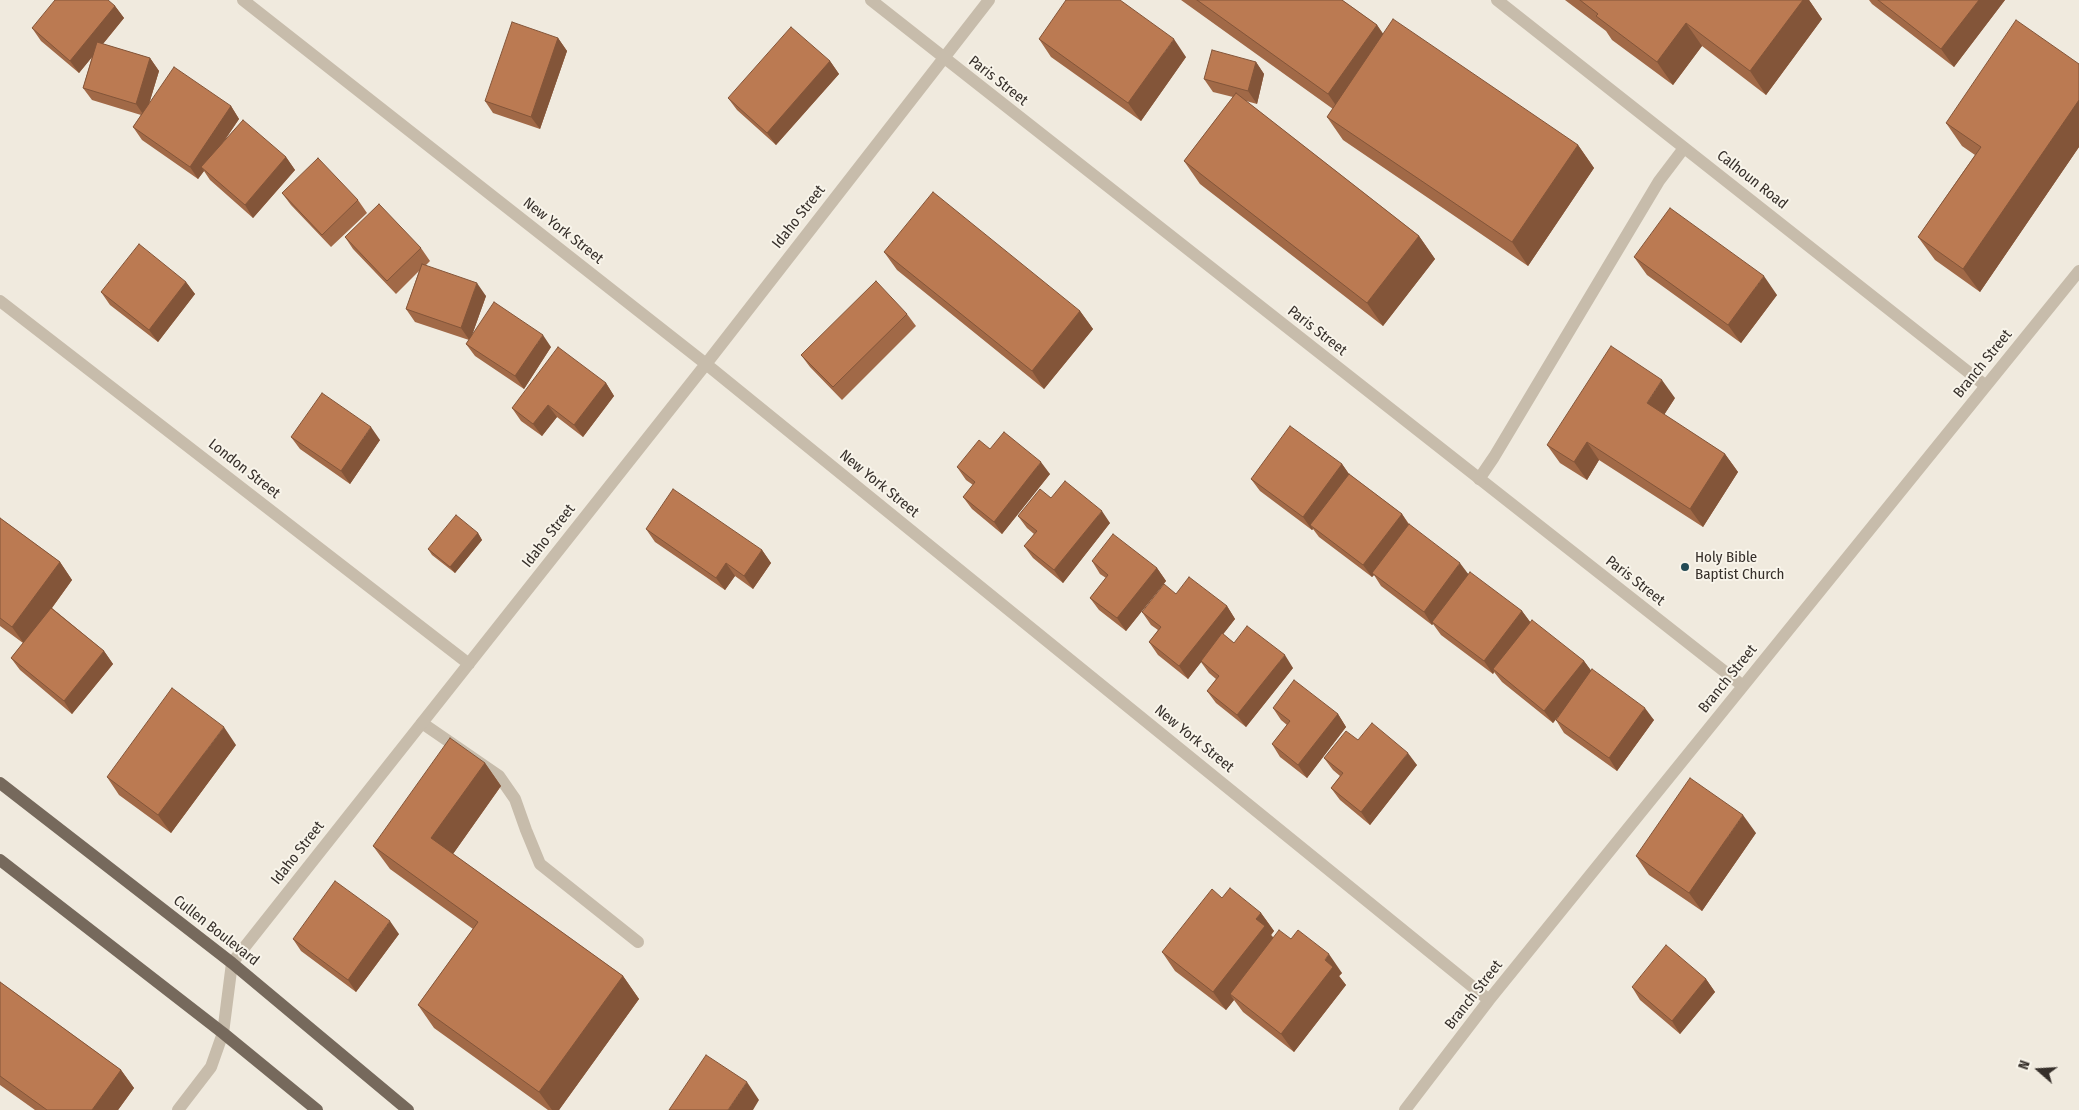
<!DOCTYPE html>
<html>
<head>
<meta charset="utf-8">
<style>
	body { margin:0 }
	#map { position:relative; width:2079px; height:1110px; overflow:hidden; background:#f0eade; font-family:"Fira Sans Condensed",sans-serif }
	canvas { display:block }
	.north { position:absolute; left:2014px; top:1045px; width:50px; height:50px; -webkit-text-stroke:4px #f8f4ea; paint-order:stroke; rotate:289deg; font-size:14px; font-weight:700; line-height:20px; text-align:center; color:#362f2a }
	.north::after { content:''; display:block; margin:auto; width:18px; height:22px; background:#362f2a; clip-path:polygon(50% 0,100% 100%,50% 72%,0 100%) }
</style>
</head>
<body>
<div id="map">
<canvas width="2079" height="1110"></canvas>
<div class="north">N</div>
</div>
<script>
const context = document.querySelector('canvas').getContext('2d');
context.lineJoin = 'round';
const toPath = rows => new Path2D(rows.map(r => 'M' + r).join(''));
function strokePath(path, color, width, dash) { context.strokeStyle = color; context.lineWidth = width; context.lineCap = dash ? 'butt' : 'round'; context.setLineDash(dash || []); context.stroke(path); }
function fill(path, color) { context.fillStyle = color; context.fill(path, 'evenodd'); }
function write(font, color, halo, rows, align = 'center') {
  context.font = font + ' "Fira Sans Condensed",sans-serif'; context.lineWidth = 4; context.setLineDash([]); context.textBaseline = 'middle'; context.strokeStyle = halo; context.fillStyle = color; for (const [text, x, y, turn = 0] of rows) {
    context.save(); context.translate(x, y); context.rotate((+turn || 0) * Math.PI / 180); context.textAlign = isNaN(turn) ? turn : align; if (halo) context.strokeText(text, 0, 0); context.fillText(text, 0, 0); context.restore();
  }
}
strokePath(toPath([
	[1479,479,1494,457,1659,181,1684,148],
	[422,723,499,776,515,799,526,830,540,864,638,942]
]), '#c7bcab', 12);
strokePath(toPath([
	[243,0,706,364,1489,1000],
	[871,0,1743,686],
	[1497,0,1986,386],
	[0,301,469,664],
	[178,1110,211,1067,223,1033,232,963,706,364,989,0],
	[1405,1110,1489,1000,2079,271]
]), '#c7bcab', 12);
strokePath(toPath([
	[0,783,232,963,408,1110],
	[0,860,223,1033,317,1110]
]), '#76695c', 12);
fill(toPath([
	[1181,0,1342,0,1377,25,1383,34,1578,145,1594,168,1528,266,1343,140,1327,117,1333,109],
	[1565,0,1809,0,1822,19,1766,95,1702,46,1673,85,1612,40,1606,31],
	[1869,0,2005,0,1954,67,1872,4],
	[115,6,124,18,103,44,150,58,159,71,149,104,231,106,239,119,223,143,286,157,295,170,253,218,210,180,204,171,198,179,142,140,133,127,141,115,92,100,83,88,92,57,79,73,41,41,32,28],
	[558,38,567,51,540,129,493,113,485,101],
	[1039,39,1186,57,1141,121,1051,57],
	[830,61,839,74,776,145,737,110,728,98],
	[1256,62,1264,74,1257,104,1246,101,1419,236,1435,259,1383,326,1200,184,1184,161,1233,97,1213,92,1204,79],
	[2079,64,2079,147,1980,292,1935,260,1918,237,1975,155,1962,146,1946,123],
	[282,193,358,200,367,213,331,247,291,205],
	[345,237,421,248,430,261,425,266,486,296,472,335,551,347,524,389,475,356,466,344,469,340,415,322,406,309,419,271,396,294,353,249],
	[884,252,1080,311,1093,329,1044,389,897,270],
	[1634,257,1777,295,1741,343,1647,275],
	[186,282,195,294,158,342,110,305,101,292],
	[907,314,916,326,842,400,810,367,801,355],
	[606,383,614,396,583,437,557,417,542,436,521,421,512,408],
	[1675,398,1664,415,1725,454,1738,472,1703,527,1599,460,1587,480,1560,463,1547,445],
	[291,437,380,440,350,484,300,449],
	[990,449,1050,474,1002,534,972,509,963,497,973,485,966,480,957,467],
	[1342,464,1349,474,1402,514,1409,524,1468,574,1522,611,1530,622,1584,661,1591,671,1654,720,1617,771,1564,733,1556,720,1561,713,1553,723,1502,682,1494,672,1493,674,1441,635,1433,624,1432,625,1381,586,1374,575,1372,577,1319,537,1313,529,1312,530,1260,491,1251,479],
	[1051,498,1110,523,1063,583,1033,558,1024,546,1034,534,1027,528,1018,516],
	[0,518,60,562,72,580,52,608,104,651,113,664,72,714,20,670,11,658,23,643,0,626],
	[646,529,762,550,771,563,753,589,735,576,725,590,655,542],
	[478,533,482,540,455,573,432,555,428,549],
	[1092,561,1157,568,1166,581,1126,631,1099,610,1090,598,1106,578,1100,574],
	[1176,594,1227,606,1235,619,1223,634,1234,643,1293,668,1246,727,1216,703,1207,691,1216,679,1209,673,1201,662,1188,679,1158,655,1149,642,1158,630,1151,625,1142,612],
	[1273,708,1338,714,1346,727,1307,778,1280,757,1272,744,1287,725,1281,720],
	[1358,740,1417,765,1370,825,1340,800,1331,788,1340,776,1333,770,1324,758],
	[236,745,171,833,119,795,107,777],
	[485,763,501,786,453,854,623,976,639,999,559,1110,548,1110,434,1028,418,1005,473,929,390,869,373,846],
	[1756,833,1702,911,1649,875,1636,856],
	[1222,898,1261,913,1274,931,1271,935,1274,938,1291,939,1342,973,1339,976,1346,985,1294,1052,1243,1012,1234,1000,1226,1010,1175,971,1162,952],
	[399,934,356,992,301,951,293,939],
	[1706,979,1715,992,1680,1034,1640,1000,1632,987],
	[0,982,121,1070,134,1088,118,1110,35,1110,0,1085]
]), '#a16947');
fill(toPath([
	[1803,0,1809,0,1822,19,1766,95,1750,71],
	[1979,0,2005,0,1954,67,1941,49],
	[115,6,124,18,79,73,70,61],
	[1686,23,1702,46,1673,85,1657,62],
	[1377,25,1393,48,1344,117,1328,94],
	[558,38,567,51,540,129,531,117],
	[1174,39,1186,57,1141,121,1128,103],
	[150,58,159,71,145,117,136,104],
	[830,61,839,74,776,145,767,133],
	[1256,62,1264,74,1257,104,1248,91],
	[2079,100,2079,147,1980,292,1963,269],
	[231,106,239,119,204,170,201,167,204,171,198,179,190,167],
	[1578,145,1594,168,1528,266,1512,242],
	[286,157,295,170,253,218,245,205],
	[1419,236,1435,259,1383,326,1367,303],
	[1764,276,1777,295,1741,343,1728,325],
	[186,282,195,294,158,342,149,330],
	[477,283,486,296,470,341,461,328],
	[1080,311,1093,329,1044,389,1032,371],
	[543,335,551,347,524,389,515,376],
	[1662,380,1675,398,1660,421,1647,403],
	[606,383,614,396,583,437,574,425],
	[548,405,557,417,542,436,533,424],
	[371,427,380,440,350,484,341,471],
	[1587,442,1599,460,1587,480,1574,462],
	[1725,454,1738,472,1703,527,1690,509],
	[1041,462,1050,474,1002,534,994,522],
	[1342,464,1351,477,1310,525,1313,529,1312,530,1303,517],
	[1102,511,1110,523,1063,583,1054,570],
	[1402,514,1410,527,1372,573,1374,575,1372,577,1363,565],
	[478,533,482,540,455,573,450,567],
	[762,550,771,563,753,589,744,576],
	[60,562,72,580,25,645,12,627],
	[726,563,735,576,725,590,716,578],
	[1460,563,1469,575,1432,622,1433,624,1432,625,1424,612],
	[1157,568,1166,581,1126,631,1117,618],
	[1227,606,1235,619,1188,679,1179,666],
	[1522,611,1531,623,1493,669,1494,672,1493,674,1484,661],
	[104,651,113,664,72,714,64,701],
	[1285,655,1293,668,1246,727,1237,715],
	[1584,661,1593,673,1553,723,1544,711],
	[1645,708,1654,720,1617,771,1609,758],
	[1338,714,1346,727,1307,778,1298,765],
	[224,727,236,745,171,833,158,815],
	[1408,753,1417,765,1370,825,1361,812],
	[485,763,501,786,448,861,431,838],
	[1743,815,1756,833,1702,911,1689,893],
	[1261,913,1274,931,1271,935,1278,944,1230,994,1234,1000,1226,1010,1213,992,1256,919],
	[390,921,399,934,356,992,348,980],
	[1329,954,1342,973,1339,976,1346,985,1294,1052,1281,1034,1325,960],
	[623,976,639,999,559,1110,552,1110,539,1092],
	[1706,979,1715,992,1680,1034,1672,1021],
	[121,1070,134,1088,118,1110,92,1110],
	[747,1082,759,1100,753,1110,728,1110]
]), '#835539');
const building = toPath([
	[55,0,108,0,115,6,70,61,32,28,55,0],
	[1066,0,1120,0,1174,39,1128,103,1039,39,1066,0],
	[1197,0,1342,0,1377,25,1328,94,1197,0],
	[1580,0,1803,0,1750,71,1686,23,1657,62,1596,16,1598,14,1580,0],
	[1878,0,1979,0,1941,49,1878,0],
	[1393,19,1578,145,1512,242,1327,117,1393,19],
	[2016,20,2079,64,2079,100,1963,269,1918,237,1981,147,1946,123,2016,20],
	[512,22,558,38,531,117,485,101,512,22],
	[791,27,830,61,767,133,728,98,791,27],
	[97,42,150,58,136,104,83,88,97,42],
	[1212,50,1256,62,1248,91,1204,79,1212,50],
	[174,67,231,106,190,167,133,127,174,67],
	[1236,93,1419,236,1367,303,1184,161,1236,93],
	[243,120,286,157,245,205,201,167,243,120],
	[318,158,358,200,322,235,282,193,318,158],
	[933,192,1080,311,1032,371,884,252,933,192],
	[379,204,421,248,387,281,345,237,379,204],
	[1670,208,1764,276,1728,325,1634,257,1670,208],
	[139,244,186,282,149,330,101,292,139,244],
	[422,264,477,283,461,328,406,309,422,264],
	[876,281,907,314,833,387,801,355,876,281],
	[494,302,543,335,515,376,466,344,494,302],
	[1611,346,1662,380,1647,403,1725,454,1690,509,1587,442,1574,462,1547,445,1611,346],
	[558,347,606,383,574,425,548,405,533,424,512,408,558,347],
	[322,393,371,427,341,471,291,437,322,393],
	[1290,426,1342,464,1303,517,1251,479,1290,426],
	[1004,432,1041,462,994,522,963,497,975,482,957,467,979,440,990,449,1004,432],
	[1349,474,1402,514,1363,565,1310,525,1349,474],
	[1065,481,1102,511,1054,570,1024,546,1037,531,1018,516,1040,489,1051,498,1065,481],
	[673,489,762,550,744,576,726,563,716,578,646,529,673,489],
	[456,515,478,533,450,567,428,549,456,515],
	[0,518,60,562,12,627,0,618,0,518],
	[1409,524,1460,563,1424,612,1372,573,1409,524],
	[1113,534,1157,568,1117,618,1090,598,1108,575,1092,561,1113,534],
	[1470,572,1522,611,1484,661,1432,622,1470,572],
	[1189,577,1227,606,1179,666,1149,642,1161,627,1142,612,1164,584,1176,594,1189,577],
	[51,608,104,651,64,701,11,658,51,608],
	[1532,620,1584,661,1544,711,1493,669,1532,620],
	[1247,626,1285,655,1237,715,1207,691,1219,676,1201,661,1222,633,1234,643,1247,626],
	[1592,669,1645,708,1609,758,1556,720,1592,669],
	[1294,680,1338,714,1298,765,1272,744,1290,721,1273,708,1294,680],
	[172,688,224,727,158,815,107,777,172,688],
	[1372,723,1408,753,1361,812,1331,788,1343,773,1324,758,1346,731,1358,740,1372,723],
	[450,738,485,763,431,838,623,976,539,1092,418,1005,478,922,373,846,450,738],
	[1690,778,1743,815,1689,893,1636,856,1690,778],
	[335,881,390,921,348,980,293,939,335,881],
	[1230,888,1261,913,1256,919,1265,926,1213,992,1162,952,1212,889,1222,898,1230,888],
	[1279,930,1291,939,1298,930,1329,954,1325,960,1333,967,1281,1034,1230,994,1279,930],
	[1666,945,1706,979,1672,1021,1632,987,1666,945],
	[0,982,121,1070,92,1110,47,1110,0,1076,0,982],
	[706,1055,747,1082,728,1110,669,1110,706,1055]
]);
fill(building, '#bb7a52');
strokePath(building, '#835539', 1);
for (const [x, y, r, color] of [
	[1685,567,5,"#234a54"]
]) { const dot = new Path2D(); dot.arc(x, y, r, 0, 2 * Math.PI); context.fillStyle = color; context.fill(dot); strokePath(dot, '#f8f4ea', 2); }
write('15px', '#362f2a', '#f8f4ea', [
	["Paris Street",998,81,38],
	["Calhoun Road",1752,180,38],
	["Idaho Street",799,217,-52],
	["New York Street",563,231,38],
	["Paris Street",1317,331,38],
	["Branch Street",1983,364,-51],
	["London Street",244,469,38],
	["New York Street",879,484,39],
	["Idaho Street",549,536,-52],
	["Paris Street",1635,581,38],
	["Branch Street",1728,679,-51],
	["New York Street",1194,739,39],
	["Idaho Street",298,853,-52],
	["Cullen Boulevard",216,931,38],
	["Branch Street",1474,995,-52]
]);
write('15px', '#362f2a', '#f8f4ea', [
	["Holy Bible",1695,558],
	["Baptist Church",1695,575]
], 'left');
</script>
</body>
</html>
